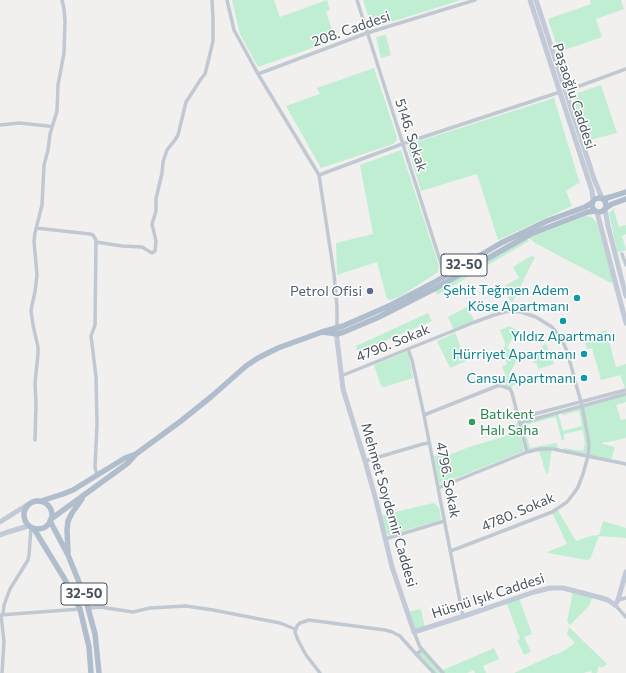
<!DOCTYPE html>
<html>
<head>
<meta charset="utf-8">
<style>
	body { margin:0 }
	canvas { display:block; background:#f2efef }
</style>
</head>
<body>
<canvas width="626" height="673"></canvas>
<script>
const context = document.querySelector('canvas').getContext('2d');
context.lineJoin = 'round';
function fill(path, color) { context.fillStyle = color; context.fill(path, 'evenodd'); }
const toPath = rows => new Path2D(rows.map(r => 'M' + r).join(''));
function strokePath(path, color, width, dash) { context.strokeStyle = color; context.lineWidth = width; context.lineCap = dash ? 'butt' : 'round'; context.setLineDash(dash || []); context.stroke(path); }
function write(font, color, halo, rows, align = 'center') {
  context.font = font + ' Commissioner,sans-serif'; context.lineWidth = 3; context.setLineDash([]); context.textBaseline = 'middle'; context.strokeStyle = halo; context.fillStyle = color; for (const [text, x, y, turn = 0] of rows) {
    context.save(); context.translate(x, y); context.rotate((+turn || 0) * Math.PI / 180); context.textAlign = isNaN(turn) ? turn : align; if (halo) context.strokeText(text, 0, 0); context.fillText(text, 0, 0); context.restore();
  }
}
fill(toPath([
	[232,0,274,0,280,17,327,0,330,10,326,11,335,40,258,67,240,34],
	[363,0,461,0,372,28],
	[590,0,621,0,624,9,596,19,602,37,559,52,548,19,591,4],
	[386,35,391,55,381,58,376,37],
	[374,68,397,137,396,141,393,144,321,168,286,106,320,94,317,88],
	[601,85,617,133,586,141,573,97,575,94],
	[554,98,580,184,578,183,566,191,572,206,498,240,477,174,421,191,407,145],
	[401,150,439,266,438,272,401,296,391,300,387,299,377,262,337,275,336,243,373,234,360,165],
	[615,208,614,211,619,227,626,225,626,234,622,236,626,250,619,252,617,251,610,218,609,214,610,212],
	[586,216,592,217,597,223,613,282,611,283,535,243,529,238],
	[525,237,529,241,437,295,434,289],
	[531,256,535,257,512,303,505,293,499,297,495,291,519,278,513,267],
	[467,307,475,322,454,330,448,317],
	[428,313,432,321,358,352,356,346],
	[509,326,517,330,507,348,520,355,508,376,516,381,517,384,512,386,510,389,502,386,507,378,502,367,507,364,500,348,505,347,505,343,500,330],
	[606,330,616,367,626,364,626,390,620,375,601,380,592,348,587,349,583,337],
	[455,333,466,361,450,368,437,341],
	[546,344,551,354,554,364,538,369,537,364,533,362,543,345],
	[406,352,408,353,409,357,413,378,384,387,381,386,374,365],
	[626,394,626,402,616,405,621,420,626,419,626,438,608,442,603,442,603,444,615,447,611,461,562,451,563,449,564,448,583,451,585,444,583,431,581,430,564,434,564,440,562,441,556,418,555,417,525,425,524,426,530,448,556,443,557,444,558,450,552,449,548,474,546,473,543,465,543,462,538,450,527,452,520,423,558,413,563,431,581,426,582,425,579,411,563,415,561,412],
	[518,423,524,451,441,484,439,484,434,456,449,455,469,447,506,436,512,431,514,425],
	[433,503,435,504,439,508,441,518,440,520,389,535,387,534,382,516,383,515],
	[557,509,576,541,590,536,599,535,603,521,626,528,626,538,599,536,591,557,590,559,587,560,548,553,547,552,567,544,552,512],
	[573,591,593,596,589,606,570,625,567,622],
	[519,598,532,634,524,637,531,652,524,655,517,640,520,639,506,602],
	[421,609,425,628,414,632,407,612],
	[569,627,607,664,602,668,599,666,598,668,597,673,592,673,591,671,583,673,514,673,555,654,556,655,565,650,575,643,567,634],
	[494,648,499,659,483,666,486,673,475,673,474,670,467,673,434,673,416,654,422,650,441,671]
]), '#bfeed3');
strokePath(toPath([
	[227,0,234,30,258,74,319,175,334,274,337,307,337,328],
	[357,0,445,276],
	[258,74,367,33,475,0],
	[566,91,626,69],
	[0,125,19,123,48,126,52,127],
	[319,175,402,144,560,92],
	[36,228,90,234,93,235,96,240,95,325,91,336,96,377,97,424,95,467,97,475],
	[96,242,122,246,142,247,152,253,155,251,156,241,152,224,156,211,156,199,162,173,163,162,167,150,175,140,178,135,186,102,201,79,205,74,208,62,213,41,213,19,212,0],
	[622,254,626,265],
	[408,349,412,360,424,415,463,617],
	[341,376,475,322,494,315,508,311,521,312,536,317,552,327,561,338,567,351,582,406,588,437,589,445,588,456,583,474,578,487,574,493,567,502,552,512,456,549,450,551],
	[424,415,497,386,502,386,510,389,512,393,527,452],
	[519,418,626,390],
	[520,423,626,394],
	[35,440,36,404,35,383,38,354,38,347,33,325,31,311,32,305,35,292,37,275,34,241,35,233,42,205,44,165,48,150,50,134,57,111,58,85,64,53,65,21,64,9,62,0],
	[365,461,423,444,429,443],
	[438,488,527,452,540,449,553,449,626,464],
	[385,539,444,521],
	[618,600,626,598],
	[615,605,626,617],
	[89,608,100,607,133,612,150,608,186,606,213,610,280,623,295,629],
	[0,615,80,609],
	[1,615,4,642,2,673],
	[3,615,4,605,10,589,28,560,29,555,31,528],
	[414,632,420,647,443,673],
	[416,654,434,673],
	[320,673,306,655,298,640,295,632,297,626,300,623,309,620,385,630,392,632,400,636,416,654,422,650]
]), '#c0c9d1', 3.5);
strokePath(toPath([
	[530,0,592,191,593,200],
	[536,0,594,179,602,198],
	[605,209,608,226,626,296],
	[597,212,626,323],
	[336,331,343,389,365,461,376,500,392,567,414,632,470,614,534,592,550,588,563,588,598,597,608,600,615,605,618,600,626,572],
	[0,522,27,505],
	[0,535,5,533,28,526]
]), '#c1cad6', 5);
strokePath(toPath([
	'592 205a7 7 0 1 1 14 0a7 7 0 1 1-14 0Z',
	[603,199,610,197,626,192],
	[592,203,585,207,547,221,522,233,501,243,433,283,391,305,343,326,322,332,337,334,344,332,379,317,434,289,506,248,531,234,588,212,595,211],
	[606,208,612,204,626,199],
	'24 515a14 14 0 1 1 28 0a14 14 0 1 1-28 0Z',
	[41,501,63,494,73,490,125,458,136,454,181,421,212,396,246,366,258,358,278,348,322,332],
	[51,519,128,463,136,454],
	[50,521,68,555,85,597,95,634,99,673],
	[34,529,64,578,80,609,89,647,91,673],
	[68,552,67,530,68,521,72,513,82,499]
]), '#b0bdcd', 5.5);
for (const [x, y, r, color] of [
	[370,291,4,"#5c6f8a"],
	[577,298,4,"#0f9aa8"],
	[563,321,4,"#0f9aa8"],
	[584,354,4,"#0f9aa8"],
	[584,378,4,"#0f9aa8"],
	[472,422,4,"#2e9e5b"]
]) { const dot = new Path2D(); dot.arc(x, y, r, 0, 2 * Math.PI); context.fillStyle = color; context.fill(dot); strokePath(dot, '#fff', 1.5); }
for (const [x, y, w] of [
	[464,265,46],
	[84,594,46]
]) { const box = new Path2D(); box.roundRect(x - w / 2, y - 11, w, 22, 3); context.fillStyle = '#fff'; context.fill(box); strokePath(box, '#48525c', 1); }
write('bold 13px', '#48525c', null, [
	["32-50",464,265],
	["32-50",84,594]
]);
write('14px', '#48525c', '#fff', [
	["208. Caddesi",351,29,-19],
	["Paşaoğlu Caddesi",574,96,72],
	["5146. Sokak",411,135,72],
	["4790. Sokak",393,343,-22],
	["4796. Sokak",448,480,79],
	["Mehmet Soydemir Caddesi",389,505,74],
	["4780. Sokak",518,512,-23],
	["Hüsnü Işık Caddesi",488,596,-18]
]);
write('14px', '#0d838f', '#fff', [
	["Şehit Teğmen Adem",569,290],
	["Köse Apartmanı",569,306],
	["Yıldız Apartmanı",563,336,"center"],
	["Hürriyet Apartmanı",576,354],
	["Cansu Apartmanı",576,378]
], 'right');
write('14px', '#4e5e75', '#fff', [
	["Petrol Ofisi",362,291]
], 'right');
write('14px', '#27864d', '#fff', [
	["Batıkent",480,414],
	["Halı Saha",480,430]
], 'left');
</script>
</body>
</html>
